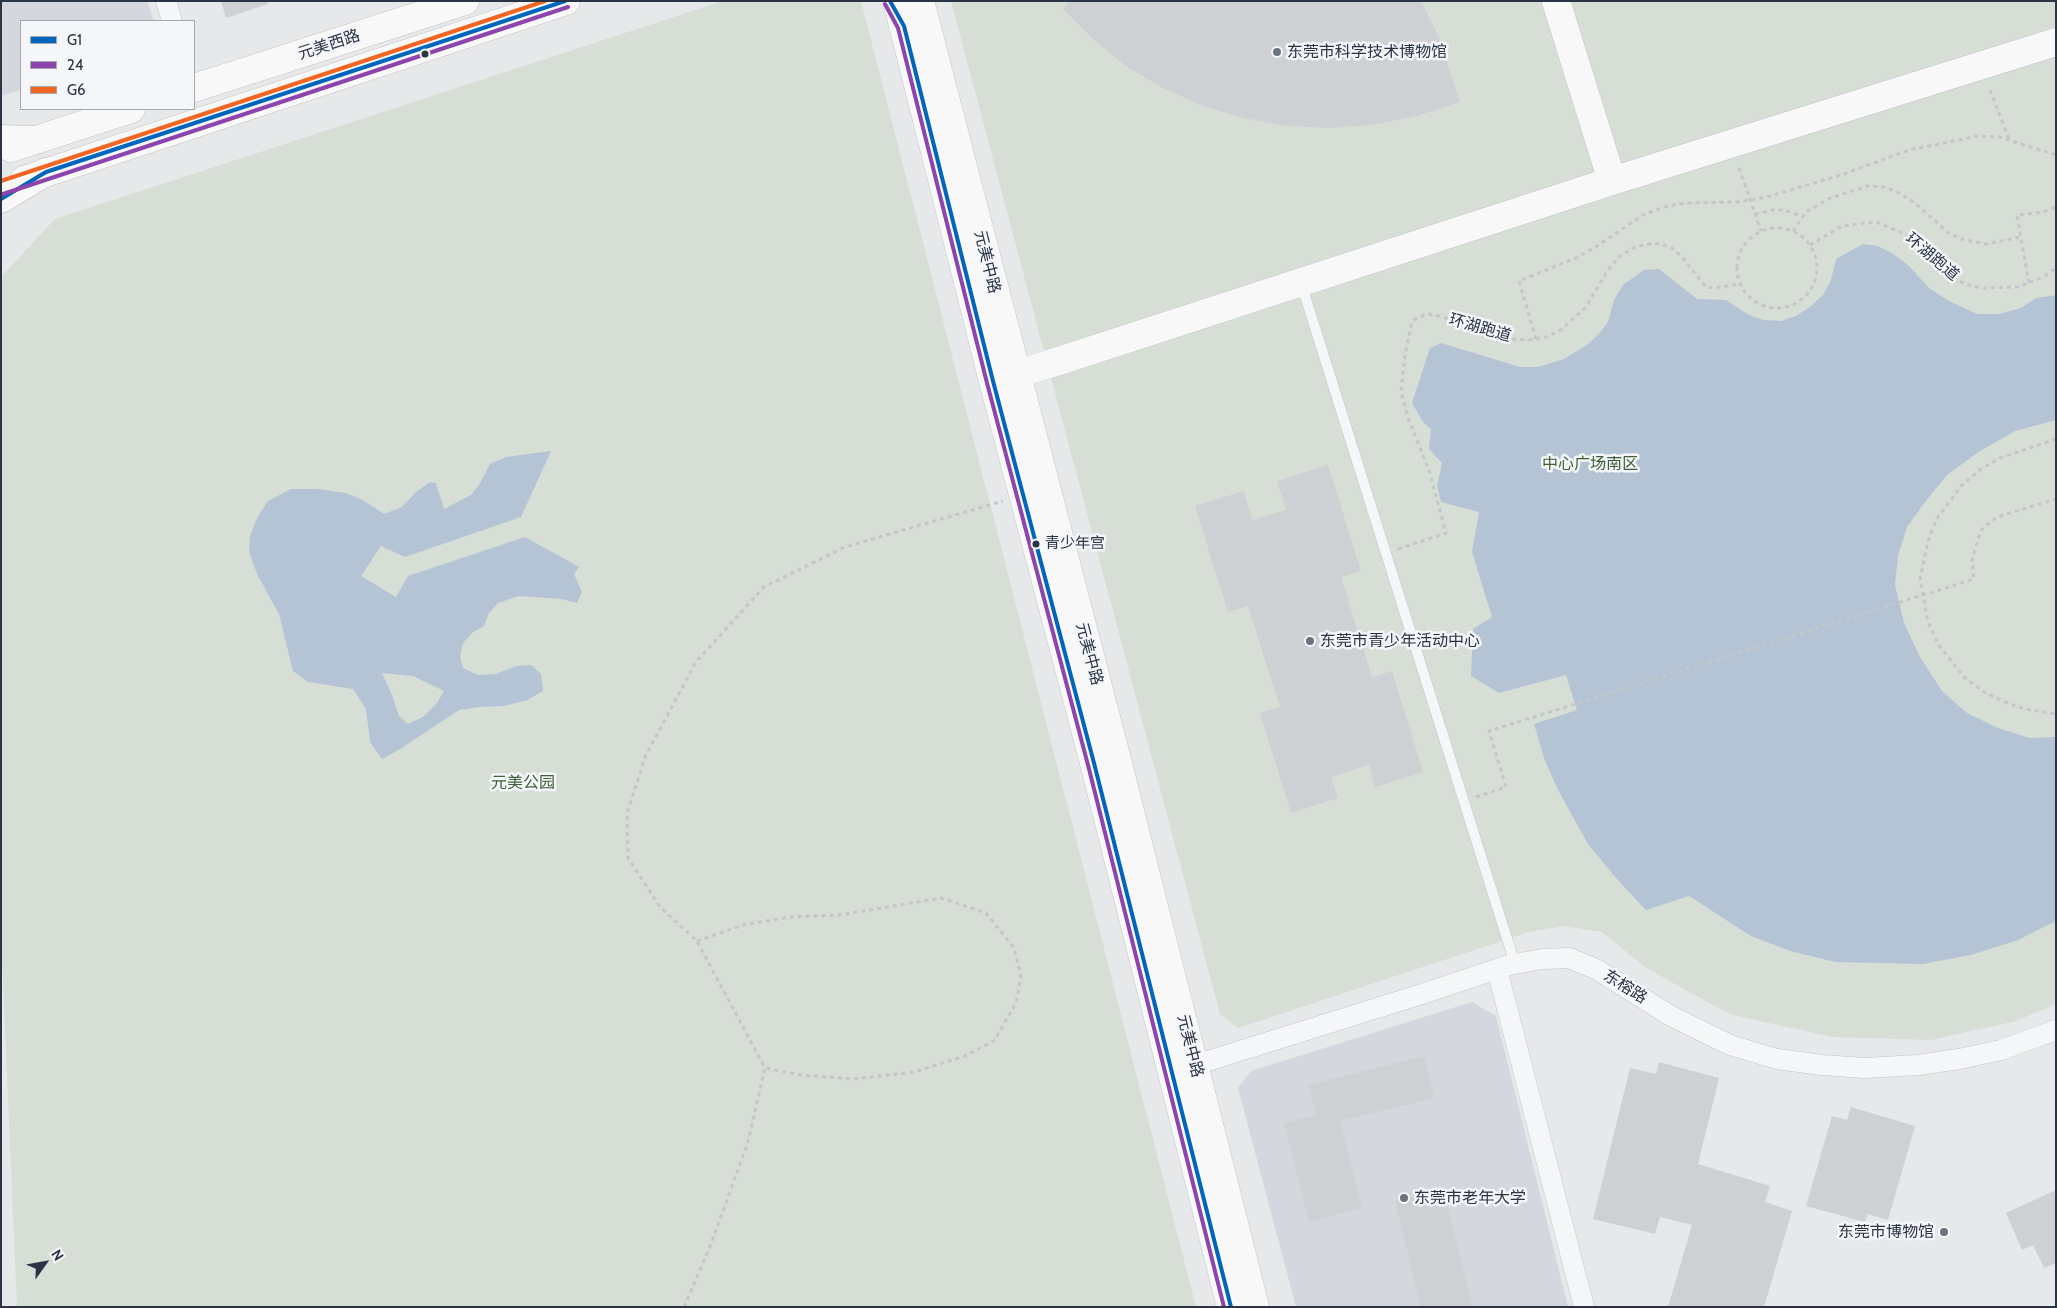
<!DOCTYPE html>
<html>
<head>
<meta charset="utf-8">
<style>
	body { margin:0 }
	#map { position:relative; width:2057px; height:1308px; overflow:hidden; background:#e6e8ea; font-family:Cabin,sans-serif }
	canvas { display:block }
	.frame { position:absolute; inset:0; border:2px solid #2b3445; pointer-events:none }
	.legend { position:absolute; left:20px; top:20px; width:175px; height:90px; box-sizing:border-box; background:#f4f6f9; border:1px solid #a4a8b1; margin:0; padding:6px 9px; list-style:none; font-size:15px; color:#2b3445 }
	.legend li { display:flex; align-items:center; gap:10px; height:25px }
	.legend b { width:25px; border:1px solid #a4a8b1 }
	.north { position:absolute; left:20px; top:1238px; width:50px; height:50px; -webkit-text-stroke:4px #f4f6f9; paint-order:stroke; rotate:58deg; font-size:14px; font-weight:700; line-height:20px; text-align:center; color:#2b3445 }
	.north::after { content:''; display:block; margin:auto; width:18px; height:22px; background:#2b3445; clip-path:polygon(50% 0,100% 100%,50% 72%,0 100%) }
</style>
</head>
<body>
<div id="map">
<canvas width="2057" height="1308"></canvas>
<div class="frame"></div>
<ul class="legend">
<li><b style="height:6px;background:#0065bd"></b>G1</li>
<li><b style="height:6px;background:#8e44ad"></b>24</li>
<li><b style="height:6px;background:#f26522"></b>G6</li>
</ul>
<div class="north">N</div>
</div>
<script>
const context = document.querySelector('canvas').getContext('2d');
context.lineJoin = 'round';
function fill(path, color) { context.fillStyle = color; context.fill(path, 'evenodd'); }
const toPath = rows => new Path2D(rows.map(r => 'M' + r).join(''));
function strokePath(path, color, width, dash) { context.strokeStyle = color; context.lineWidth = width; context.lineCap = dash ? 'butt' : 'round'; context.setLineDash(dash || []); context.stroke(path); }
function write(font, color, halo, rows, align = 'center') {
  context.font = font + ' Cabin,"Noto Sans SC",sans-serif'; context.lineWidth = 5; context.setLineDash([]); context.textBaseline = 'middle'; context.strokeStyle = halo; context.fillStyle = color; for (const [text, x, y, turn = 0] of rows) {
    context.save(); context.translate(x, y); context.rotate((+turn || 0) * Math.PI / 180); context.textAlign = isNaN(turn) ? turn : align; if (halo) context.strokeText(text, 0, 0); context.fillText(text, 0, 0); context.restore();
  }
}
fill(toPath([
	[1,1,147,1,154,21,21,21,21,90,1,96],
	[1472,1002,1496,1016,1568,1307,1296,1307,1238,1088,1251,1071]
]), '#d4d7dd');
fill(toPath([
	[723,1,861,1,1196,1307,17,1307,1,935,1,277,55,219],
	[951,1,2056,1,2056,1004,2016,1021,1931,1040,1832,1037,1729,1014,1648,969,1602,932,1564,926,1529,932,1238,1028,1220,1014]
]), '#d6ded6');
fill(toPath([
	[1863,244,1878,246,1892,253,1909,266,1929,288,1947,300,1977,314,1999,314,2021,308,2036,298,2056,295,2056,420,2015,431,1977,453,1947,475,1925,502,1907,527,1898,556,1895,585,1904,623,1920,657,1942,691,1967,713,1998,728,2030,738,2056,737,2056,921,2018,940,1971,955,1923,964,1835,962,1790,951,1751,936,1689,896,1646,910,1616,878,1588,844,1558,790,1544,758,1534,724,1577,710,1566,675,1499,693,1471,676,1473,629,1492,617,1472,552,1479,512,1441,502,1437,486,1442,463,1429,449,1431,429,1423,422,1412,403,1430,348,1441,343,1520,367,1538,367,1564,359,1587,345,1599,334,1608,322,1614,300,1623,285,1644,270,1659,269,1697,299,1726,300,1749,315,1764,320,1781,321,1796,316,1810,307,1823,295,1831,280,1836,259],
	[551,451,521,517,405,557,381,546,361,576,396,597,408,576,525,537,579,567,574,574,582,592,577,603,562,599,519,596,498,603,489,613,484,626,472,633,463,643,460,657,463,668,478,675,496,674,516,666,531,665,541,674,543,691,527,700,504,706,479,707,459,710,400,749,382,759,370,742,366,709,353,689,308,682,293,671,279,614,257,574,249,551,250,536,258,516,268,501,291,489,318,489,345,493,361,499,384,514,402,507,416,492,430,482,436,483,444,509,471,495,479,485,490,464,506,457],
	[382,673,413,676,444,691,437,703,423,717,408,724,399,716,392,695]
]), '#b4c4d5');
fill(toPath([
	[221,1,267,1,268,4,226,18],
	[1069,1,1421,1,1438,35,1460,102,1413,117,1371,125,1329,128,1286,126,1244,118,1203,106,1163,88,1126,66,1093,39,1063,9],
	[1328,465,1361,571,1341,577,1372,677,1392,671,1423,772,1375,787,1369,765,1331,777,1338,798,1291,813,1260,713,1280,707,1248,606,1228,612,1195,506,1244,491,1252,520,1286,510,1277,481],
	[1424,1056,1434,1098,1340,1121,1362,1208,1309,1222,1284,1123,1316,1115,1309,1085],
	[1659,1062,1719,1078,1698,1164,1770,1186,1765,1202,1792,1211,1764,1307,1668,1307,1692,1225,1660,1217,1655,1234,1593,1219,1630,1068,1656,1074],
	[1851,1107,1915,1126,1888,1220,1868,1214,1865,1222,1806,1206,1832,1116,1847,1120],
	[1443,1189,1473,1307,1421,1307,1395,1201],
	[2056,1190,2056,1263,2044,1268,2033,1245,2022,1250,2006,1213]
]), '#ced0d3');
const lane = toPath([
	[1301,283,1515,964]
]);
const street = toPath([
	[166,1,172,21],
	[1497,969,1584,1307],
	[1195,1065,1422,994,1509,965,1542,959,1569,958,1596,969,1671,1016,1730,1045,1777,1059,1822,1065,1865,1068,1918,1065,1959,1059,2001,1050,2056,1030]
]);
const secondary = toPath([
	[897,1,993,381,1094,763,1231,1307],
	[920,1,1116,756,1255,1307],
	[1556,1,1612,181],
	[194,88,465,1],
	[11,148,131,109],
	[24,180,566,1],
	[1000,379,1065,359,1612,181,2056,42]
]);
const highway = toPath([
	[1,139,34,140],
	[1,199,46,172]
]);
strokePath(lane, '#c4c6c8', 11);
strokePath(street, '#c4c6c8', 21);
strokePath(secondary, '#c4c6c8', 29);
strokePath(highway, '#b8bbbf', 29);
strokePath(toPath([
	[1990,90,2009,139],
	[1739,168,1761,231],
	[1755,214,1773,210,1784,210,1801,216],
	'1737 268a40 40 0 1 1 80 0a40 40 0 1 1-80 0Z',
	[1793,231,1806,212,1830,198,1868,186,1884,187,1900,193,1916,204,1949,233,1961,239,1985,244,2021,237],
	[1810,245,1842,226,1876,222,1910,236,1942,269,1955,279,1968,285,1983,288,2018,287,2043,277,2056,268],
	[2029,283,2017,215,2043,212,2056,207],
	[1536,339,1519,281,1576,258,1594,248,1643,215,1664,207,1685,203,1738,202,1767,197,1844,174,1909,150,1978,136,1999,137,2056,155],
	[2056,439,2000,458,1981,469,1962,485,1937,518,1928,541,1920,579,1928,622,1938,644,1964,677,1984,692,2005,702,2025,709,2056,714],
	[1398,549,1446,533,1429,470,1408,418,1401,392,1405,355,1411,326,1414,320,1426,314,1440,316,1508,339,1528,340,1547,337,1562,329,1585,308,1608,270,1620,256,1637,246,1651,244,1661,244,1672,248,1681,256,1706,287,1715,288,1739,284],
	[1476,797,1506,787,1489,731,1974,579,1972,560,1981,530,1997,517,2056,499],
	[697,941,743,925,790,917,839,915,941,898,986,913,1014,948,1021,977,1016,1003,994,1041,965,1056,914,1072,853,1079,801,1075,765,1068],
	[684,1307,711,1244,748,1142,765,1068,697,941,660,907,628,858,627,813,646,755,696,662,764,587,845,547,1003,501]
]), '#c5c6ca', 3, [4, 4]);
strokePath(lane, '#f5f6f7', 10);
strokePath(street, '#f5f6f7', 20);
strokePath(secondary, '#f8f8f8', 28);
strokePath(highway, '#f8f8f8', 28);
strokePath(toPath([
	[890,1,904,26,993,381,1094,763,1231,1307],
	[1,199,46,172,565,1]
]), '#0065bd', 4);
strokePath(toPath([
	[885,4,898,28,987,383,1088,765,1224,1307],
	[3,194,568,7]
]), '#8e44ad', 4);
strokePath(toPath([
	[1,181,545,1]
]), '#f26522', 4);
for (const [x, y, r, color] of [
	[1277,52,5,"#6c737f"],
	[425,54,4.5,"#2b3445"],
	[1036,544,4.5,"#2b3445"],
	[1310,641,5,"#6c737f"],
	[1404,1198,5,"#6c737f"],
	[1944,1232,5,"#6c737f"]
]) { const dot = new Path2D(); dot.arc(x, y, r, 0, 2 * Math.PI); context.fillStyle = color; context.fill(dot); strokePath(dot, '#f4f6f9', 2); }
write('15px', '#2b3445', '#f4f6f9', [
	["青少年宫",1045,544]
], 'left');
write('16px', '#2b3445', '#f4f6f9', [
	["元美西路",329,45,-18],
	["环湖跑道",1932,257,40],
	["元美中路",987,262,76],
	["环湖跑道",1480,328,16],
	["元美中路",1089,654,75],
	["东榕路",1625,987,32],
	["元美中路",1190,1046,76]
]);
write('16px', '#2b3445', '#f4f6f9', [
	["东莞市科学技术博物馆",1287,52],
	["东莞市青少年活动中心",1320,641],
	["东莞市老年大学",1414,1198],
	["东莞市博物馆",1934,1232,"right"]
], 'left');
write('16px', '#3f6138', '#f4f6f9', [
	["中心广场南区",1590,464],
	["元美公园",523,783]
]);
</script>
</body>
</html>
